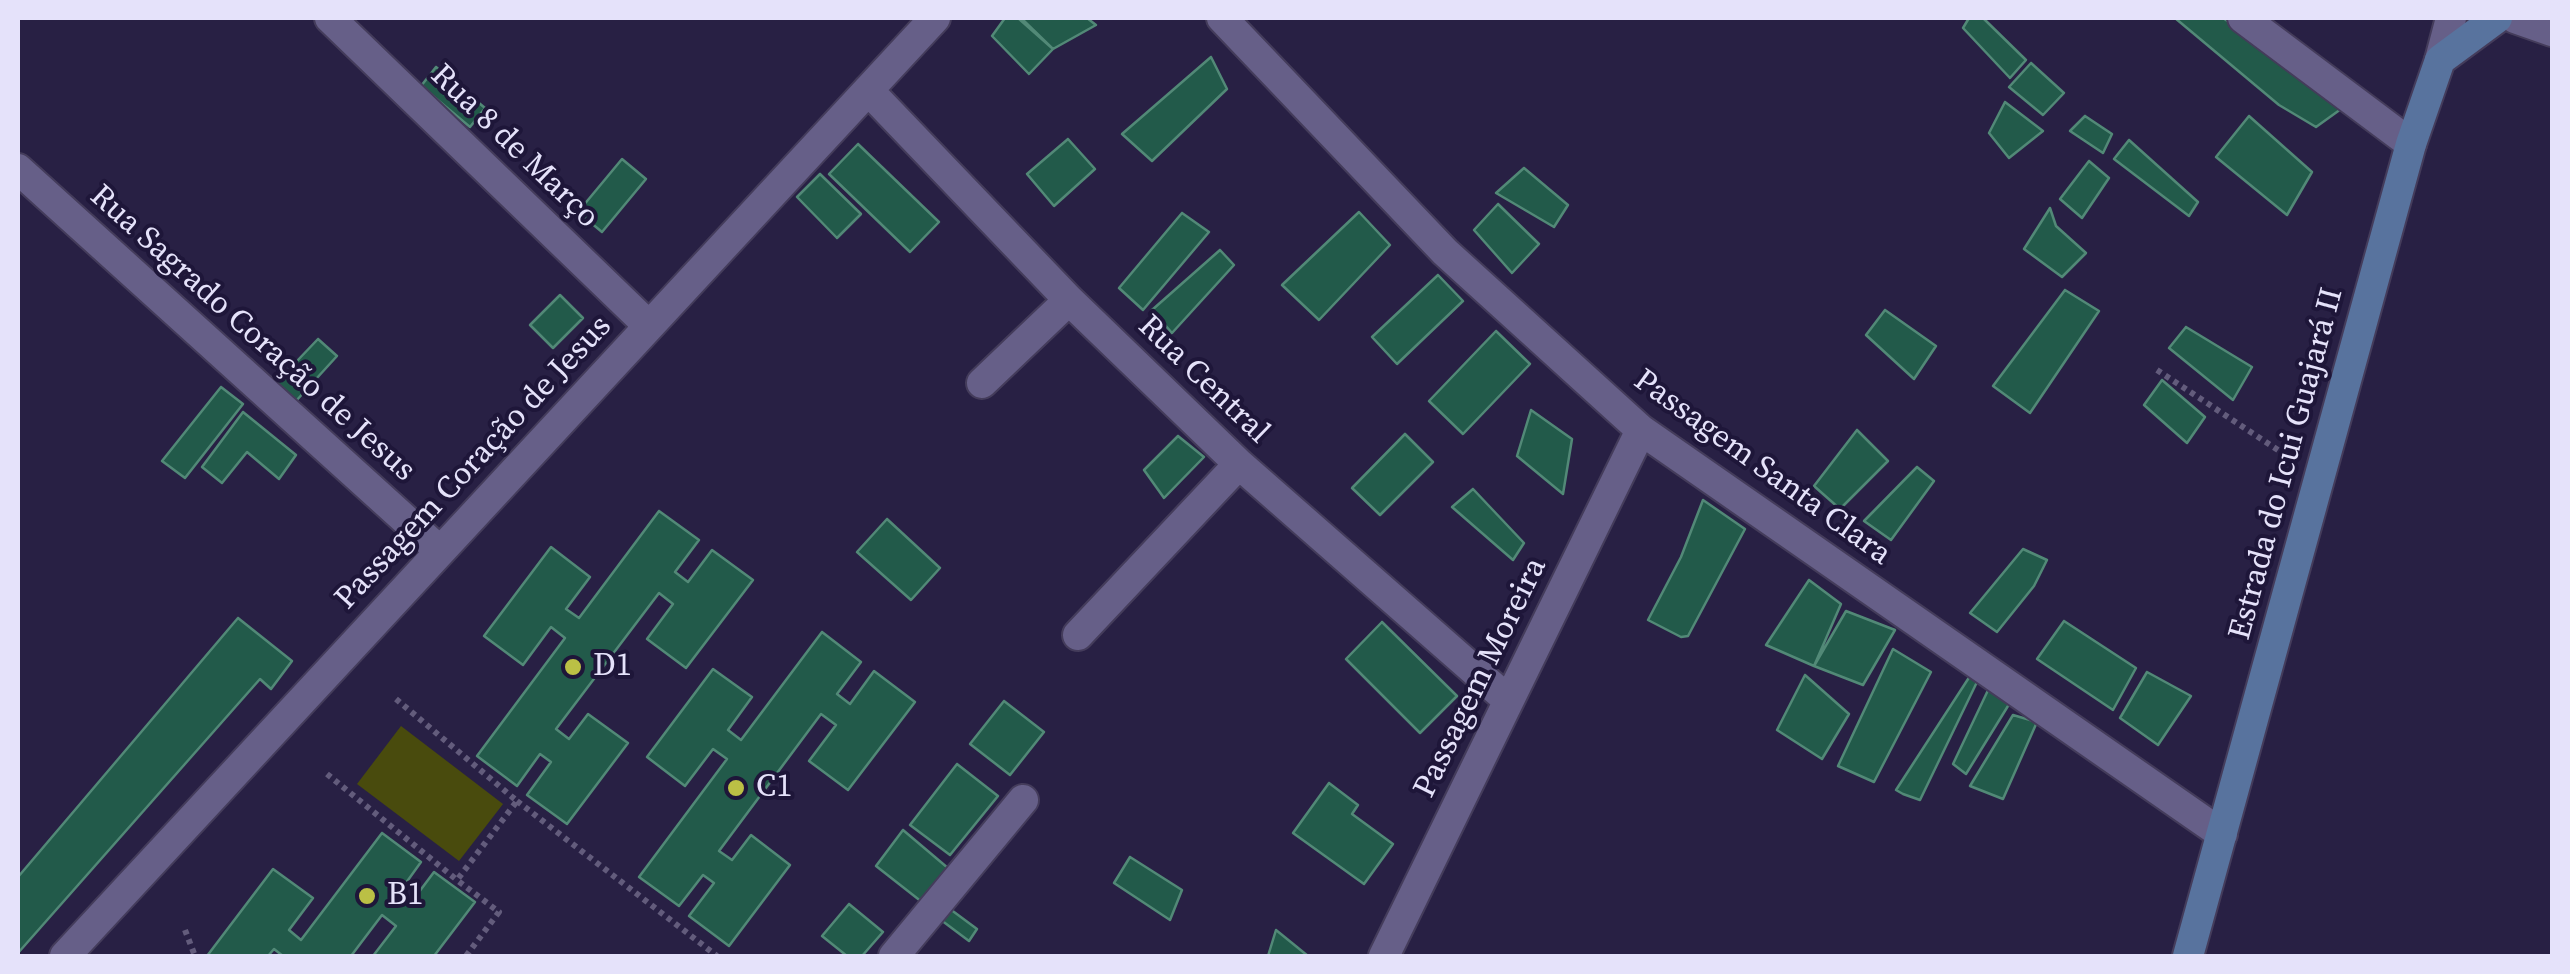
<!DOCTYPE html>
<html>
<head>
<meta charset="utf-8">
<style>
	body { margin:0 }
	#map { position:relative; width:2570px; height:974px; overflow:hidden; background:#282044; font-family:"Source Serif 4",serif }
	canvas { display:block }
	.frame { position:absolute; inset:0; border:20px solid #e5e2fa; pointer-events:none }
</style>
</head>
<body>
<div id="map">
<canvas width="2570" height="974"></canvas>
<div class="frame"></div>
</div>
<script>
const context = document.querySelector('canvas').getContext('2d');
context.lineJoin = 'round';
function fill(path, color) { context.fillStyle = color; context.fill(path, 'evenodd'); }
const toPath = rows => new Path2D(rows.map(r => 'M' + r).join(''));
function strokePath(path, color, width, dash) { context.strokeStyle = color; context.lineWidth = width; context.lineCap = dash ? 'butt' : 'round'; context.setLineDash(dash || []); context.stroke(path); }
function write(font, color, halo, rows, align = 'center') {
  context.font = font + ' "Source Serif 4",serif'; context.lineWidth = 8; context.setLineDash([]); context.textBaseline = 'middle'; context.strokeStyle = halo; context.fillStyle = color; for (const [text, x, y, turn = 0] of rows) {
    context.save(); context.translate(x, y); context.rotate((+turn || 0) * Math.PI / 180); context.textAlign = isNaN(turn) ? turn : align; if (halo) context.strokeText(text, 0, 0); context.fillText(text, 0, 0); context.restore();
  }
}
fill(toPath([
	[401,726,503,804,459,861,357,784]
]), '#494b0d');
const building = toPath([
	[1005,18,1018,18,1053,49,1029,74,992,36,1005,18],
	[1021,18,1087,18,1096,25,1053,49,1021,18],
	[1969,18,1983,18,2026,60,2010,78,1963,28,1969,18],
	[2175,18,2223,18,2348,104,2316,127,2279,105,2175,18],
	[1211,57,1227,89,1152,161,1122,134,1211,57],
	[2031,63,2064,93,2043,115,2009,87,2031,63],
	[436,67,485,108,470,127,421,86,436,67],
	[2005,102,2043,131,2009,158,1989,133,2005,102],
	[2085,116,2112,134,2103,153,2070,131,2085,116],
	[2249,116,2312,172,2287,215,2216,157,2249,116],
	[1068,139,1095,169,1054,206,1027,174,1068,139],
	[2129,140,2198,202,2189,216,2114,159,2129,140],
	[858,144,939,222,910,252,829,174,858,144],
	[622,159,646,179,602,232,578,212,622,159],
	[2089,161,2109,178,2082,218,2060,199,2089,161],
	[1524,168,1568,205,1554,227,1496,193,1524,168],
	[820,174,861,214,837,238,797,197,820,174],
	[1498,204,1539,244,1512,273,1474,230,1498,204],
	[2050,208,2056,226,2086,253,2062,277,2024,249,2050,208],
	[1359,212,1390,245,1319,320,1282,285,1359,212],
	[1182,213,1209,232,1143,310,1119,288,1182,213],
	[1220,250,1234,265,1172,333,1152,310,1220,250],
	[1438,275,1463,301,1397,364,1372,337,1438,275],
	[2065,290,2099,311,2030,413,1993,386,2065,290],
	[560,295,583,318,553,348,530,325,560,295],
	[1885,310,1936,346,1914,379,1866,335,1885,310],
	[2186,327,2252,367,2233,400,2169,348,2186,327],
	[1496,331,1530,364,1463,434,1429,401,1496,331],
	[318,339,337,356,296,401,276,383,318,339],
	[2162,380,2205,417,2187,443,2144,405,2162,380],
	[221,387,243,404,185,478,162,461,221,387],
	[1531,410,1572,439,1563,494,1517,456,1531,410],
	[243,412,296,455,279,479,247,452,222,483,202,467,243,412],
	[1857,430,1888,461,1840,509,1814,486,1857,430],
	[1405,434,1433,462,1380,515,1352,488,1405,434],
	[1178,436,1204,457,1164,498,1144,470,1178,436],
	[1917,467,1934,481,1891,540,1864,521,1917,467],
	[1473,489,1524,543,1513,560,1452,507,1473,489],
	[1703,500,1745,529,1688,636,1681,637,1648,620,1681,557,1703,500],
	[659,511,699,540,675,572,688,582,712,550,753,580,686,668,647,639,673,604,659,593,556,729,569,739,588,714,628,743,567,824,527,795,551,762,540,754,517,786,477,756,565,638,551,627,523,665,484,636,551,547,590,577,566,609,579,618,659,511],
	[887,519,940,568,911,600,857,552,887,519],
	[2023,549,2047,560,2034,586,1997,632,1970,613,2023,549],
	[1809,580,1841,604,1814,666,1766,645,1809,580],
	[1846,611,1895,630,1863,685,1814,666,1846,611],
	[238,618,292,661,271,689,260,679,18,953,18,877,238,618],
	[2064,621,2136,668,2113,710,2037,659,2064,621],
	[1382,622,1457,696,1420,733,1346,659,1382,622],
	[822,632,861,662,837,694,850,704,874,671,915,702,848,790,809,761,836,725,821,714,719,851,732,860,751,835,790,865,729,946,689,916,714,883,703,875,679,906,639,877,727,759,713,749,685,786,647,757,713,669,752,697,728,730,741,740,822,632],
	[1893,649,1931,672,1874,782,1838,766,1893,649],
	[2147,672,2191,696,2158,745,2120,718,2147,672],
	[1805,675,1849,714,1822,759,1777,730,1805,675],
	[1970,676,1977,682,1920,800,1903,794,1896,790,1970,676],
	[1990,686,2016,693,1966,774,1953,764,1990,686],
	[1004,701,1044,732,1010,775,970,744,1004,701],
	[2013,715,2037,722,2003,799,1970,786,2013,715],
	[957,764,998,796,950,855,910,825,957,764],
	[1329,783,1358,805,1352,814,1393,844,1364,884,1293,833,1329,783],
	[903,830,955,874,927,906,876,866,903,830],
	[382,833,421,862,398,894,410,904,434,872,475,902,434,956,373,956,396,926,382,915,351,956,283,956,274,949,268,956,207,956,273,869,313,898,289,930,301,940,382,833],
	[1130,857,1182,890,1170,920,1114,883,1130,857],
	[849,904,883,932,862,956,847,956,822,936,849,904],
	[950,909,977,929,969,941,941,920,950,909],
	[1276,930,1308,956,1268,956,1276,930]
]);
fill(building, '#225a4a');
strokePath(building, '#528977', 2.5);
const minor = toPath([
	[330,18,649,326],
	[1222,18,1445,252,1641,430,2222,834],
	[2243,18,2411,144],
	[2515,18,2552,31],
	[2440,60,2451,18],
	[868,90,1069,300,1239,464,1508,700],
	[18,169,440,551],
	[982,383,1069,300],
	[1078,635,1239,464],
	[65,956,935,18],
	[894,956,1023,800],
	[1384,956,1641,430]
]);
const secondary = toPath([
	[2188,956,2411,144,2440,60,2497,18]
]);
strokePath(minor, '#443c5b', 34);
strokePath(secondary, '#443c5b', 34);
strokePath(toPath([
	[2157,370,2290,458],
	[396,699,517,801,457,880,499,912,466,956],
	[327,774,457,880],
	[517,801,717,956],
	[185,930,195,956]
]), '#635c7c', 6, [5, 5]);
strokePath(minor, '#665f88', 30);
strokePath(secondary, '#58739e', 30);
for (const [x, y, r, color] of [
	[573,667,10,"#bbc045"],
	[736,788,10,"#bbc045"],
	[367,896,10,"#bbc045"]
]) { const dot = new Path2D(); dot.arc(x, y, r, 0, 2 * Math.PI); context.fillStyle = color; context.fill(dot); strokePath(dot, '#1e1639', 4); }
write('32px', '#e5e2fa', '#1e1639', [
	["Rua 8 de Março",514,147,44],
	["Rua Sagrado Coração de Jesus",252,334,42],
	["Rua Central",1203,380,44],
	["Passagem Coração de Jesus",474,463,-47],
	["Estrada do Icui Guajará II",2287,464,-75],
	["Passagem Santa Clara",1762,468,36],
	["Passagem Moreira",1481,678,-64]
]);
write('32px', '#e5e2fa', '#1e1639', [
	["D1",593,667],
	["C1",756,788],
	["B1",387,896]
], 'left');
</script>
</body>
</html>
